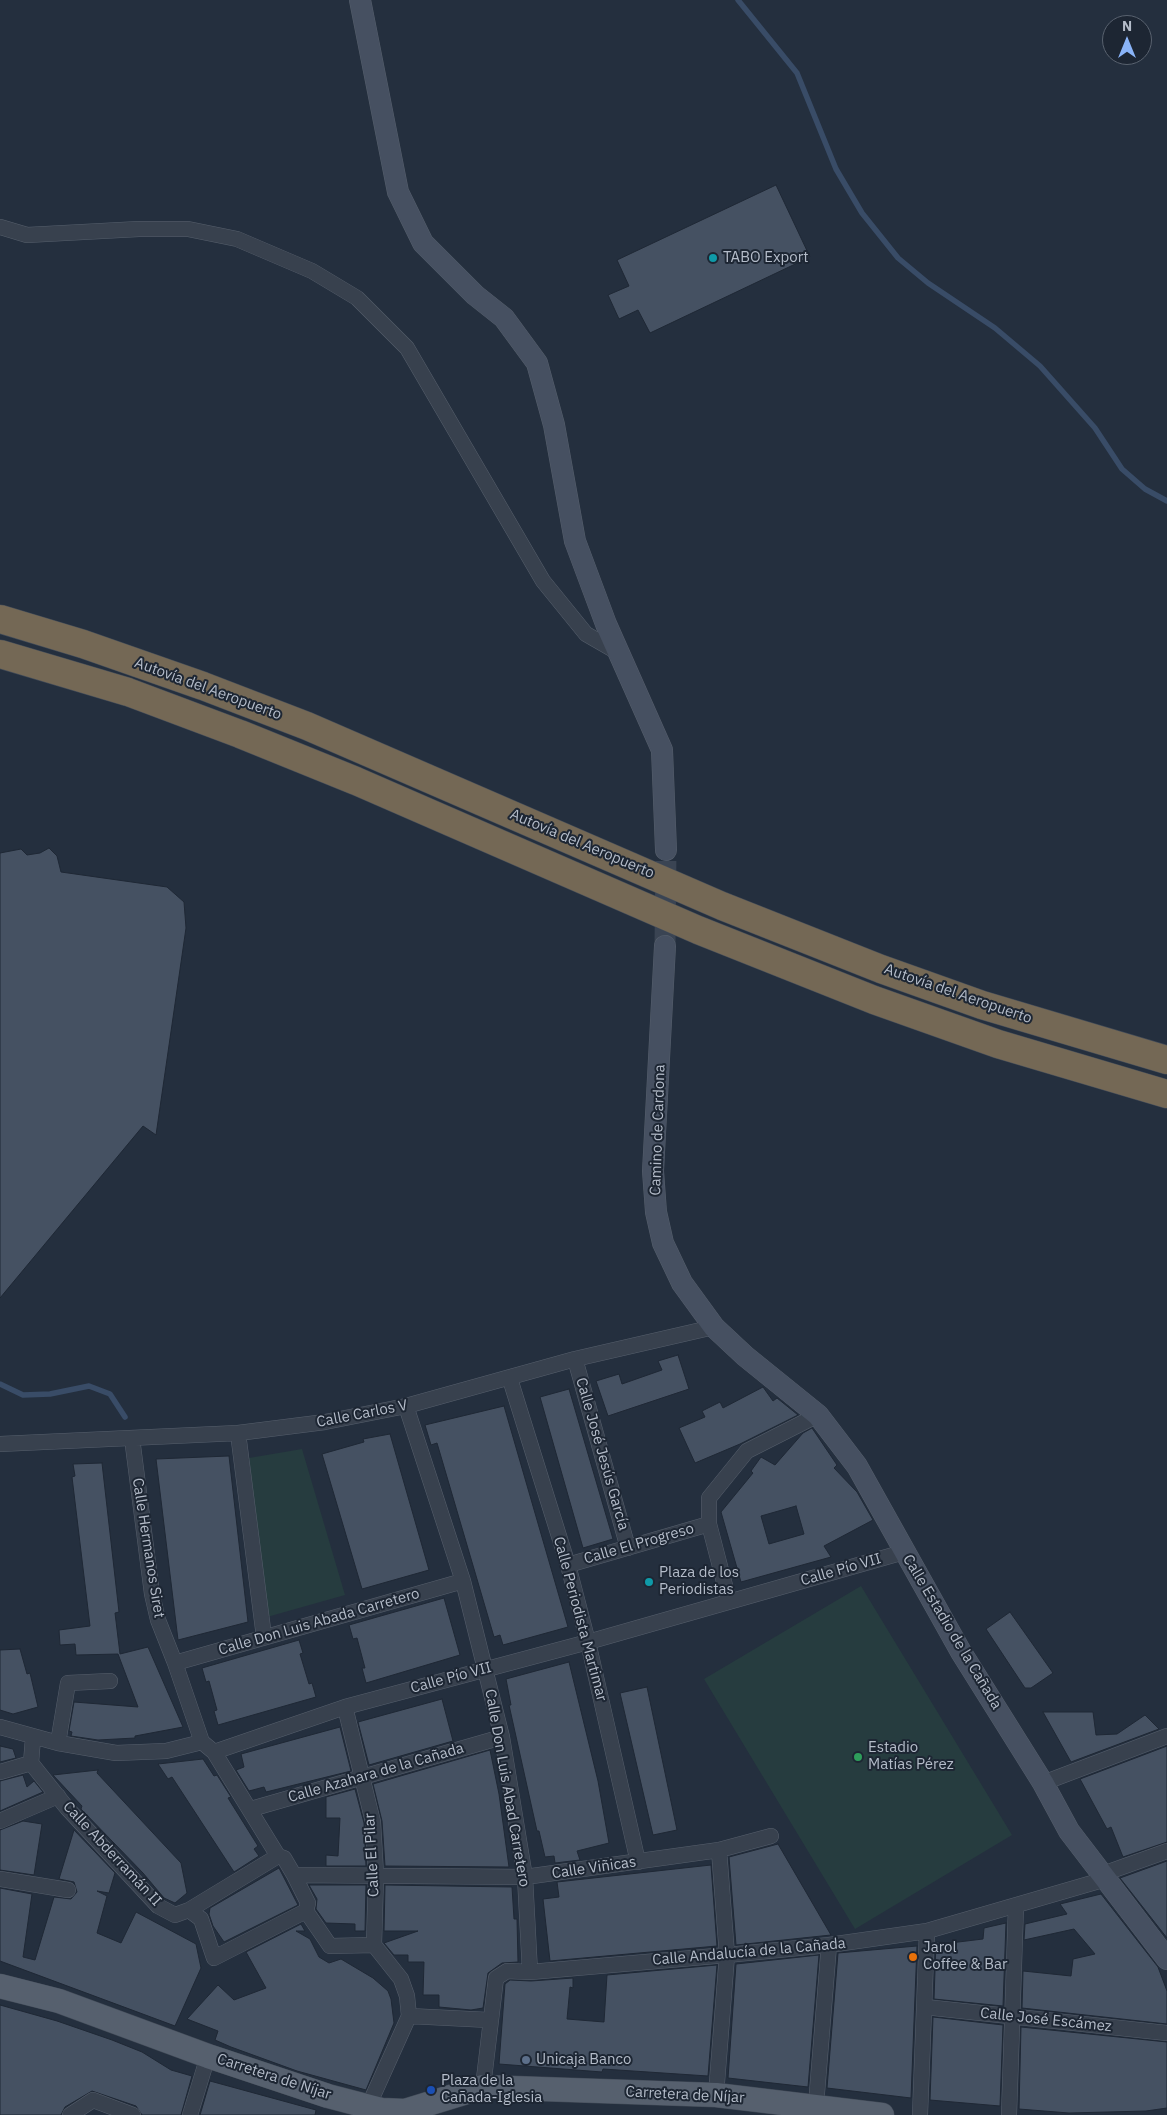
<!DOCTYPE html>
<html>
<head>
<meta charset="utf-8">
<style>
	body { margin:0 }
	#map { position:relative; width:1167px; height:2115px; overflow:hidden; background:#242f3e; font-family:"IBM Plex Sans",sans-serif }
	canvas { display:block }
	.north { position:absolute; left:1102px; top:15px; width:50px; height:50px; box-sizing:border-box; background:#1d2633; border:1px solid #59626f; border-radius:50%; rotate:0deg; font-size:14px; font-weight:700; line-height:20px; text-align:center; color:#b4bcc9 }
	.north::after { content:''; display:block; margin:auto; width:18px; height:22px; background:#8ab4f8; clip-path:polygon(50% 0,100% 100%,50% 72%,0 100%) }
</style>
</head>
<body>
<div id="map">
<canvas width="1167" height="2115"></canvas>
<div class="north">N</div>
</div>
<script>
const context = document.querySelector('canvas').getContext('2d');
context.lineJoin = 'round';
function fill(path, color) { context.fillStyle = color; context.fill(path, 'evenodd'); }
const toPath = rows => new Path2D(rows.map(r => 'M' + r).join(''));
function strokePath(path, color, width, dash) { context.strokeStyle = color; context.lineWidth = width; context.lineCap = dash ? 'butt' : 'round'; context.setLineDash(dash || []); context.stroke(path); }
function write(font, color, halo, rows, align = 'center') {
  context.font = font + ' "IBM Plex Sans",sans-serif'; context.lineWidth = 4; context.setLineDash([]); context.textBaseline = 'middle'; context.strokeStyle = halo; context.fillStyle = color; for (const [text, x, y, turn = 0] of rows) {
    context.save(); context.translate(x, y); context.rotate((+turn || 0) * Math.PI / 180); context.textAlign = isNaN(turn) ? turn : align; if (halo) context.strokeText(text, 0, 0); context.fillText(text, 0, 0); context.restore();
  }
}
fill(toPath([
	[302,1449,345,1595,267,1617,249,1458],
	[861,1586,1012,1835,855,1929,704,1679]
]), '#263c3f');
strokePath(toPath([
	[738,0,797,73,836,169,862,213,898,258,928,283,995,328,1040,366,1095,428,1122,469,1145,489,1167,501],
	[0,1384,23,1395,50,1394,89,1386,110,1394,125,1417]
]), '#394c67', 5.5);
const building = toPath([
	[776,185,810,257,650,333,638,310,619,319,608,295,629,286,617,260,776,185],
	[49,848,57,856,61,872,167,887,184,902,186,928,156,1135,143,1126,0,1298,0,853,21,849,27,855,40,853,49,848],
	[678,1355,689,1389,608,1416,596,1381,619,1374,622,1384,662,1370,658,1361,678,1355],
	[763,1387,773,1401,777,1398,798,1415,740,1444,695,1463,679,1428,705,1417,702,1411,720,1402,723,1408,763,1387],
	[569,1389,613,1539,583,1548,540,1397,569,1389],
	[504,1406,568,1627,503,1645,500,1635,494,1637,437,1443,431,1445,425,1425,504,1406],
	[812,1428,837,1465,834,1468,857,1492,873,1520,824,1546,831,1557,741,1582,721,1512,753,1473,751,1471,761,1457,775,1465,803,1433,812,1428],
	[796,1506,804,1534,769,1544,761,1516,796,1506],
	[390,1434,429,1570,362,1589,322,1454,364,1442,363,1439,390,1434],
	[229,1456,248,1622,178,1640,156,1459,229,1456],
	[102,1463,119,1612,115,1613,120,1654,148,1647,183,1727,135,1736,135,1738,98,1740,71,1736,72,1732,69,1731,74,1702,138,1707,118,1654,76,1655,75,1644,60,1645,59,1630,90,1626,72,1477,75,1476,73,1464,102,1463],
	[444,1598,460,1655,366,1683,362,1668,365,1668,357,1638,353,1639,349,1625,444,1598],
	[1010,1612,1053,1673,1031,1688,1025,1688,986,1629,1010,1612],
	[299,1640,303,1653,300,1654,309,1684,312,1683,316,1697,218,1725,214,1711,217,1710,209,1681,206,1682,202,1668,299,1640],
	[20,1649,27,1674,30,1673,38,1707,13,1714,0,1710,0,1650,20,1649],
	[569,1662,598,1781,609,1843,577,1851,580,1860,555,1863,554,1856,545,1857,539,1831,537,1831,509,1705,511,1705,506,1679,569,1662],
	[647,1687,677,1830,653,1835,620,1693,647,1687],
	[442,1699,453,1741,369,1765,358,1722,442,1699],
	[1043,1712,1093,1712,1096,1735,1117,1734,1145,1715,1159,1729,1071,1762,1043,1712],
	[340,1727,351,1771,266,1792,264,1787,249,1791,236,1770,244,1767,241,1754,340,1727],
	[0,1746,13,1749,16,1758,0,1762,0,1746],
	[1167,1746,1167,1842,1123,1857,1111,1827,1107,1829,1080,1779,1167,1746],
	[490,1750,499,1794,509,1867,385,1866,382,1821,373,1784,490,1750],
	[203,1759,214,1776,217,1775,231,1797,228,1798,258,1846,254,1849,259,1856,234,1872,172,1777,168,1779,158,1764,203,1759],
	[98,1770,97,1773,181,1863,187,1893,175,1903,164,1898,143,1873,81,1809,82,1806,53,1775,98,1770],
	[23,1775,27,1787,34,1781,43,1792,0,1811,0,1781,23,1775],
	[355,1789,364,1823,366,1866,326,1866,326,1855,338,1856,340,1818,326,1818,326,1797,355,1789],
	[23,1821,42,1824,34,1875,0,1870,0,1830,23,1821],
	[74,1830,115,1873,109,1893,97,1891,107,1896,97,1933,121,1943,136,1912,196,1944,201,1968,175,2026,0,1961,0,1888,32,1894,23,1957,35,1960,54,1897,71,1899,77,1892,74,1882,59,1879,74,1830],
	[778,1844,831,1935,736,1945,729,1857,778,1844],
	[1167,1861,1167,1938,1120,1878,1167,1861],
	[711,1865,717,1946,550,1961,543,1899,559,1897,557,1882,711,1865],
	[279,1868,298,1905,224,1942,213,1926,209,1914,210,1908,279,1868],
	[309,1885,366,1885,365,1931,355,1931,355,1924,326,1923,316,1909,317,1899,309,1885],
	[385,1885,512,1887,514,1919,517,1919,518,1962,502,1963,488,1973,483,2008,471,2010,439,2007,439,1995,423,1995,424,1962,408,1962,408,1955,394,1955,384,1943,418,1931,384,1931,385,1885],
	[1101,1894,1158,1967,1167,1991,1167,2024,1022,2008,1023,1971,1071,1976,1073,1959,1095,1954,1074,1929,1024,1940,1025,1924,1067,1914,1060,1904,1101,1894],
	[1006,1923,1003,2006,934,1999,936,1942,950,1943,983,1939,984,1928,1006,1923],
	[301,1924,305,1931,296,1931,310,1939,319,1957,329,1963,341,1959,373,1978,388,1991,391,1999,394,2023,366,2090,297,2071,231,2047,215,2040,218,2031,187,2019,218,1985,234,2000,266,1988,246,1952,301,1924],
	[917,1946,911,2098,827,2088,838,1953,917,1946],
	[819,1955,808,2087,728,2078,736,1964,819,1955],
	[717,1965,708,2076,603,2069,602,2072,499,2064,505,1984,510,1980,531,1981,573,1978,573,1988,570,1987,567,2019,604,2022,607,1975,717,1965],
	[0,2005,57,2021,112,2040,142,2052,171,2070,192,2076,181,2115,142,2115,136,2106,92,2091,65,2107,61,2115,0,2115,0,2005],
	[933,2017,1003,2025,1000,2106,930,2100,933,2017],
	[1021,2027,1167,2042,1167,2108,1146,2111,1069,2113,1019,2109,1021,2027],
	[210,2081,316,2110,315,2115,200,2115,210,2081]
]);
fill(building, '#455162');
strokePath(building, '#1f2835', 1);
strokePath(toPath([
	[665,946,666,850]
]), '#3a4453', 21, [21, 11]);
const street = toPath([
	[0,227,27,235,139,229,188,229,237,239,312,271,357,298,407,348,543,581,586,634,619,653],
	[575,1359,628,1548],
	[510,1379,568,1565,588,1642,638,1862],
	[406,1406,463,1581,502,1737,525,1877,530,1972],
	[238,1433,264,1637],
	[132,1438,152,1594,158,1620,175,1663,202,1742],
	[0,1444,238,1433,325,1422,406,1406,575,1359,714,1327],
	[568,1565,709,1524],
	[729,1601,709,1524,709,1498,747,1451,818,1415],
	[175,1663,463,1581],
	[345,1707,373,1822,376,1875,374,1945],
	[0,1727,58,1743,116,1753,166,1751,202,1742,214,1752,345,1707,588,1642,904,1552],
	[33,1738,31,1763,67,1808,158,1906,175,1915,189,1910,278,1856],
	[58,1743,68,1683,110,1681],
	[214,1752,278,1856],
	[0,1772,31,1763],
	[1043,1783,1167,1736],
	[251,1809,502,1737],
	[0,1821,58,1796],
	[278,1856,284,1858,294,1875,308,1903,306,1911],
	[294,1875,525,1877,719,1850,771,1836],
	[0,1879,68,1890],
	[189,1910,201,1919,214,1958,306,1911],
	[306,1911,330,1946,374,1945],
	[374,1945,401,1979,407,1996,409,2016],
	[925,2007,1167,2033],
	[483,2087,496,1978,507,1971,530,1972,727,1955,829,1945,927,1931,1106,1879,1111,1871,1167,1851],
	[716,2095,727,1955,719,1850],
	[816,2105,829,1945],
	[368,2107,409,2016,489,2020],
	[70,2115,93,2100,133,2115],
	[190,2115,208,2056],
	[920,2115,927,1931],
	[1009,2115,1016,1906]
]);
const secondary = toPath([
	[360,0,398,192,423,243,475,295,504,318,537,363,554,425,575,541,606,624,662,750,666,850],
	[665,946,653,1171,656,1212,663,1243,682,1283,714,1327,745,1356,818,1415,857,1466,961,1652,1043,1783,1069,1831,1167,1959]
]);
const primary = toPath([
	[0,1986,59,2001,208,2056,328,2096,382,2110,405,2111,483,2087,716,2095,882,2115]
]);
const highway = toPath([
	[0,619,83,644,203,686,307,726,722,906,881,969,982,1005,1167,1060],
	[0,654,128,692,240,734,356,781,698,930,874,1000,998,1044,1167,1094]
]);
strokePath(street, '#565f6c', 16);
strokePath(secondary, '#565f6c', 22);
strokePath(primary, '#414a57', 25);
strokePath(highway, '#434c59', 29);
strokePath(street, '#38414e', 15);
strokePath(secondary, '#465061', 21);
strokePath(primary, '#56606e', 24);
strokePath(highway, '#746855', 28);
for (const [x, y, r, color] of [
	[713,258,5,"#0f9aa8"],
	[649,1582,5,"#0f9aa8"],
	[858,1757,5,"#2e9e5b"],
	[913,1957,5,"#e8710a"],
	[526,2060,5,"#5c6f8a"],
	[431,2090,5,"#1a4fb4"]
]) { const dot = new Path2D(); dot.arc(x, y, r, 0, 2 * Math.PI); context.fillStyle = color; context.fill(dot); strokePath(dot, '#1d2633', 2); }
write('15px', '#b4bcc9', '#1d2633', [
	["TABO Export",723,258],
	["Plaza de los",659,1573],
	["Periodistas",659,1590],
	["Estadio",868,1748],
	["Matías Pérez",868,1765],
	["Jarol",923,1948],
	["Coffee & Bar",923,1965],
	["Unicaja Banco",536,2060],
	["Plaza de la",441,2081],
	["Cañada-Iglesia",441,2098]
], 'left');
write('15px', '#b4bcc9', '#1d2633', [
	["Autovía del Aeropuerto",208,689,20],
	["Autovía del Aeropuerto",582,844,23],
	["Autovía del Aeropuerto",958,994,19],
	["Camino de Cardona",658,1130,-88],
	["Calle Carlos V",362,1414,-11],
	["Calle José Jesús García",602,1454,74],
	["Calle El Progreso",639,1544,-16],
	["Calle Hermanos Siret",148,1548,81],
	["Calle Pío VII",841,1570,-16],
	["Calle Periodista Martimar",580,1619,75],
	["Calle Don Luis Abada Carretero",319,1622,-16],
	["Calle Estadio de la Cañada",952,1632,59],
	["Calle Pío VII",451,1678,-15],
	["Calle Azahara de la Cañada",376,1773,-16],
	["Calle Don Luis Abad Carretero",507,1788,80],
	["Calle Abderramán II",112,1854,47],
	["Calle El Pilar",372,1855,-93],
	["Calle Viñicas",594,1868,-8],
	["Calle Andalucía de la Cañada",749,1952,-5],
	["Calle José Escámez",1046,2020,6],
	["Carretera de Níjar",274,2077,18],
	["Carretera de Níjar",685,2095,3]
]);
</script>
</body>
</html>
